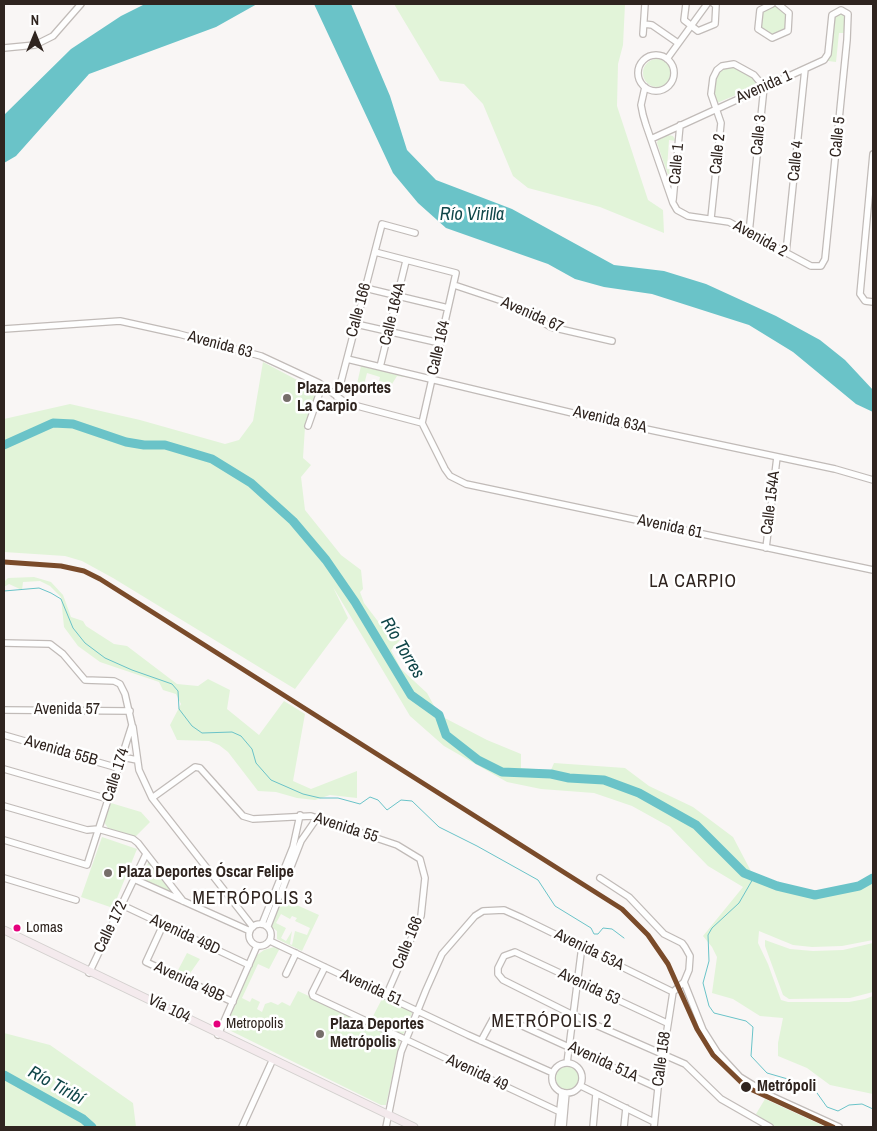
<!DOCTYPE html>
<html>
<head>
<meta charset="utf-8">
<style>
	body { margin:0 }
	#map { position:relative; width:877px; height:1131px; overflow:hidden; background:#f9f6f5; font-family:"Archivo Narrow",sans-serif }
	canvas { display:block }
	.frame { position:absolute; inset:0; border:5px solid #2f241f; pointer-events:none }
	.north { position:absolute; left:10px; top:10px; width:50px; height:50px; -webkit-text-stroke:4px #fff; paint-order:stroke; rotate:0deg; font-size:14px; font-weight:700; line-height:20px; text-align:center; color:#2f241f }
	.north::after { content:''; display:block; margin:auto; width:18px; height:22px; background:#2f241f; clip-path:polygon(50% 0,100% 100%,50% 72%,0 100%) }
</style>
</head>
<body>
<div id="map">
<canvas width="877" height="1131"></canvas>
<div class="frame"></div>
<div class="north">N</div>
</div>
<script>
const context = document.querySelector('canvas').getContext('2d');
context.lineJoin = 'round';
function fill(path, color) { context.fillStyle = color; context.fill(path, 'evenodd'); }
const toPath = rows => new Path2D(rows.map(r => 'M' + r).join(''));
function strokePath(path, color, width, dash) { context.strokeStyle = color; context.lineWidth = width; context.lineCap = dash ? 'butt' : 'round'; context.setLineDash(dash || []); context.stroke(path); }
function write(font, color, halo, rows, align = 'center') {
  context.font = font + ' "Archivo Narrow",sans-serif'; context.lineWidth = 5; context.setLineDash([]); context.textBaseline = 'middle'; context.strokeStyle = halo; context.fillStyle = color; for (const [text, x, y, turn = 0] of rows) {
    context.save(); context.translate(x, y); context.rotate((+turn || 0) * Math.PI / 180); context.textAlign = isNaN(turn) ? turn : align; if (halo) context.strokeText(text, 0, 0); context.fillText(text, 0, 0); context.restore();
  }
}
fill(toPath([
	[394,4,625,4,623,45,618,64,617,106,648,200,663,210,664,233,600,207,528,188,513,176,483,104,464,84,440,81],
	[774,5,787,14,786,28,772,35,761,27,762,11],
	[840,13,846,17,845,33,839,33,836,62,828,61,834,17],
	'643 73a14 14 0 1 1 28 0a14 14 0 1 1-28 0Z',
	[727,66,738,67,755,80,756,85,755,87,717,103,714,97,717,73],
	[668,135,673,136,676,141,669,140,667,169,673,170,670,181,657,143,658,140],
	[263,362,318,391,305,427,303,458,311,465,301,477,305,510,341,555,361,570,363,589,360,592,364,603,380,624,400,640,391,650,401,669,427,693,439,715,487,740,521,754,521,768,551,770,554,763,625,768,649,786,693,807,733,837,754,877,777,886,815,895,859,886,873,878,873,940,842,946,812,947,793,945,759,931,758,943,768,964,781,1000,788,1002,849,1002,865,999,873,996,873,1094,830,1085,807,1068,778,1056,778,1043,783,1018,760,1016,733,999,712,993,717,957,712,947,703,936,743,887,708,866,670,827,632,806,594,793,541,789,507,782,444,746,410,716,333,587,348,618,295,689,113,578,82,561,65,556,4,552,4,419,70,404,140,420,225,444,239,440,253,421],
	[361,366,412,378,397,376,392,384,379,381,380,377,367,373,364,385,357,384],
	[34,577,51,582,63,595,71,617,83,621,86,626,114,644,127,646,177,684,198,686,208,679,230,690,227,709,259,735,284,701,305,714,293,781,311,789,357,771,357,798,330,795,315,800,297,798,276,792,258,791,228,752,219,745,209,741,177,740,170,725,181,704,176,694,163,690,159,682,100,662,78,646,64,627,61,597,50,586,40,581,23,582,22,590,9,584,4,587,4,582,8,578],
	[111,803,141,812,150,822,135,837,108,828,104,822],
	[102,837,137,849,113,908,81,897],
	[149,861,178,897,140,879],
	[281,898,319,915,302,951,277,939,277,931,270,926],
	[281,914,290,919,292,916,297,918,295,921,310,928,307,935,295,931,292,945,290,944,292,931,286,941,281,938,286,928,276,923],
	[765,940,790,949,813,951,843,950,873,943,873,992,850,998,789,999,783,995,765,946],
	[274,947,280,948,269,969,258,964,242,998,250,1002,252,998,260,1002,257,1009,262,1012,265,1004,271,1002,278,1005,282,1002,290,1006,298,991,397,1037,400,1041,386,1105,381,1105,225,1028,257,955,264,950],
	[187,953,200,959,186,979,176,974],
	[383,997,413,1011,403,1035,371,1020],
	[4,1033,50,1045,133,1103,136,1127,4,1127],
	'556 1078a12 12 0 1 1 24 0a12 12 0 1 1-24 0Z',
	[765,1099,826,1127,773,1127,756,1114]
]), '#e2f4d9');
fill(toPath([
	[145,4,257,4,216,27,89,74,16,156,4,163,4,115,71,49,121,16],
	[314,4,351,4,390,96,407,150,436,180,512,209,614,265,664,271,706,284,776,316,820,340,845,360,873,390,873,412,856,404,793,352,749,325,652,294,604,287,575,279,548,264,446,228,418,203,393,173]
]), '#6ac3c8');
strokePath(toPath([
	[4,591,39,588,51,593,61,599,73,628,85,643,105,658,132,670,172,684,178,691,179,709,192,726,202,733,232,732,241,736,252,749,256,763,271,780,303,794,320,798,338,798,360,804,370,797,378,800,387,810,401,800,412,801,439,827,477,846,538,880,555,906,591,928,594,934,598,934,603,928,612,929,624,938],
	[754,877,739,903,712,928,708,935,709,961,703,983,709,1006,714,1013,746,1021,753,1027,751,1056,767,1073,812,1086,827,1107,838,1111,849,1105,862,1104,873,1109]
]), '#6ac3c8', 1);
strokePath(toPath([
	[4,445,53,423,73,424,126,442,144,445,165,445,212,459,251,483,293,521,326,560,355,602,411,695,439,715,446,735,478,760,502,772,551,774,569,778,604,780,639,793,696,825,744,873,777,886,815,895,859,886,873,878],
	[4,1075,83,1119,92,1127]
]), '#6ac3c8', 9);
const minor = toPath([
	[686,4,684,20,698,31,715,24,716,5,714,4],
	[772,4,760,10,758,29,772,38,788,31,789,13,778,4],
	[644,24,652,25,678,43],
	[643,34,645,4],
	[4,48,35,45,53,36,81,4],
	'638 73a18 18 0 1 1 36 0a18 18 0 1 1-36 0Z',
	[667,59,707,4],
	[645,87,641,105,643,115,646,125,673,203,677,210,688,216,729,222,811,266,821,266,825,259,847,40,848,14,841,10,832,15,828,54,824,60,651,139],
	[873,154,860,294,865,301,873,302],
	[673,200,680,125],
	[711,218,721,123,711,94,713,78,717,70,722,66,734,64,754,75,764,87,749,233],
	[375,252,456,273,422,423],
	[786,253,805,69],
	[454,285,511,304,551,327,612,341],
	[365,288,448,308],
	[356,324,440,343],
	[4,329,120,321,179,334,261,356,319,383,346,403,422,423],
	[347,359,589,417,835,469,873,480],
	[380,367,406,261],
	[337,397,382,224,415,233],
	[422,423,445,469,450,476,466,484,873,570],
	[308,426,322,386],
	[766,548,777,457],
	[4,643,50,644,63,654,85,680,114,681,120,684,125,694,132,725,87,865,4,840],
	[4,710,130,711],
	[133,727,139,770,152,798,253,927],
	[4,735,118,768],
	[122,757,137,760],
	[4,769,108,799],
	[152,798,195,767,200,768,243,816,253,819,311,816,397,845,420,859,425,878,421,916,386,996],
	[4,806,87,830,98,829,133,839,138,843,183,901],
	[4,878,76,900],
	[600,878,629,897,664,934,682,943,685,947,690,956,689,970,684,982,673,992],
	[134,879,250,931],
	[122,905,249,965],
	'249 935a11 11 0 1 1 22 0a11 11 0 1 1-22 0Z',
	[262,924,293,847,300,815],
	[163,925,146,962,233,1002],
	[268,926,301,841,317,818],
	[270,941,468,1035,553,1073],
	[325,967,312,993,313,996,560,1112],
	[89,973,146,854],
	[286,974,296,953],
	[684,982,703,1030,717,1052,740,1077,771,1096,839,1127],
	[667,1023,515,952,504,956,498,968,498,974,503,980,573,1015,685,1064,721,1099,770,1127],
	[218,1035,257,946],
	[481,1041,493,1019,503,1017,658,1088],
	'552 1078a15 15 0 1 1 30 0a15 15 0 1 1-30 0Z',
	[567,1063,582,946],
	[581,1086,654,1122],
	[242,1127,273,1059],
	[386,1127,401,1052,426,990,442,954,475,916,483,911,504,910,522,918,673,992],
	[558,1127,562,1092],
	[563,1127,566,1093],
	[593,1127,596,1094],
	[624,1127,626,1108],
	[654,1127,658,1088,673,992]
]);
const major = toPath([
	[4,930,414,1127]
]);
strokePath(minor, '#c1bbb8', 8);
strokePath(major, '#d3d0ce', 9);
strokePath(minor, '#fefefe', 5.5);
strokePath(major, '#f4eaed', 7);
strokePath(toPath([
	[4,562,61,566,84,571,100,579,622,909,648,935,668,964,697,1029,713,1055,746,1087,833,1127]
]), '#7a4b2a', 5);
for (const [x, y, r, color] of [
	[287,398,5,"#766e6a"],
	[108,873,5,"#766e6a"],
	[17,928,4.5,"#e5007d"],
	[217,1024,4.5,"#e5007d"],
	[320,1034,5,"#766e6a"],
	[746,1087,6,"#2f241f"]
]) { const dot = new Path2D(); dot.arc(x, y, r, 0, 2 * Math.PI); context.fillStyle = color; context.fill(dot); strokePath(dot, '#fff', 2); }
write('15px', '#2f241f', '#fff', [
	["Lomas",26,928],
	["Metropolis",226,1024]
], 'left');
write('16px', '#2f241f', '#fff', [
	["Avenida 1",764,87,-24],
	["Calle 3",759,135,-84],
	["Calle 5",838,137,-84],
	["Calle 2",718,154,-84],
	["Calle 4",796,161,-84],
	["Calle 1",677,164,-85],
	["Avenida 2",760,239,29],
	["Calle 166",359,310,-75],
	["Calle 164A",393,314,-76],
	["Avenida 67",532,315,24],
	["Avenida 63",220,345,15],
	["Calle 164",439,348,-77],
	["Avenida 63A",610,420,13],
	["Calle 154A",771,503,-83],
	["Avenida 61",670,527,12],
	["Avenida 57",67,710],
	["Avenida 55B",61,751,16],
	["Calle 174",116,775,-72],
	["Avenida 55",346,828,18],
	["Calle 172",111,927,-64],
	["Avenida 49D",185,935,25],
	["Calle 166",408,943,-68],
	["Avenida 53A",589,950,26],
	["Avenida 49B",189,982,25],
	["Avenida 53",589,987,25],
	["Avenida 51",371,988,25],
	["Vía 104",169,1009,26],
	["Calle 158",662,1059,-82],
	["Avenida 51A",603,1062,25],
	["Avenida 49",477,1073,25]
]);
write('bold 16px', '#2f241f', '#fff', [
	["Plaza Deportes",297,389],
	["La Carpio",297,407],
	["Plaza Deportes Óscar Felipe",118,873],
	["Plaza Deportes",330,1025],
	["Metrópolis",330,1043]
], 'left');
write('bold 16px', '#2f241f', '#fff', [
	["Metrópoli",757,1087]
], 'left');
write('italic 18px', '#104649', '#fff', [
	["Río Virilla",472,215],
	["Río Torres",402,648,59],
	["Río Tiribí",56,1086,29]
]);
context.letterSpacing = '1px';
write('18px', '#2f241f', '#fff', [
	["LA CARPIO",693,582],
	["METRÓPOLIS 3",253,899],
	["METRÓPOLIS 2",552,1022]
]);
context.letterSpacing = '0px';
</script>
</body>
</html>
